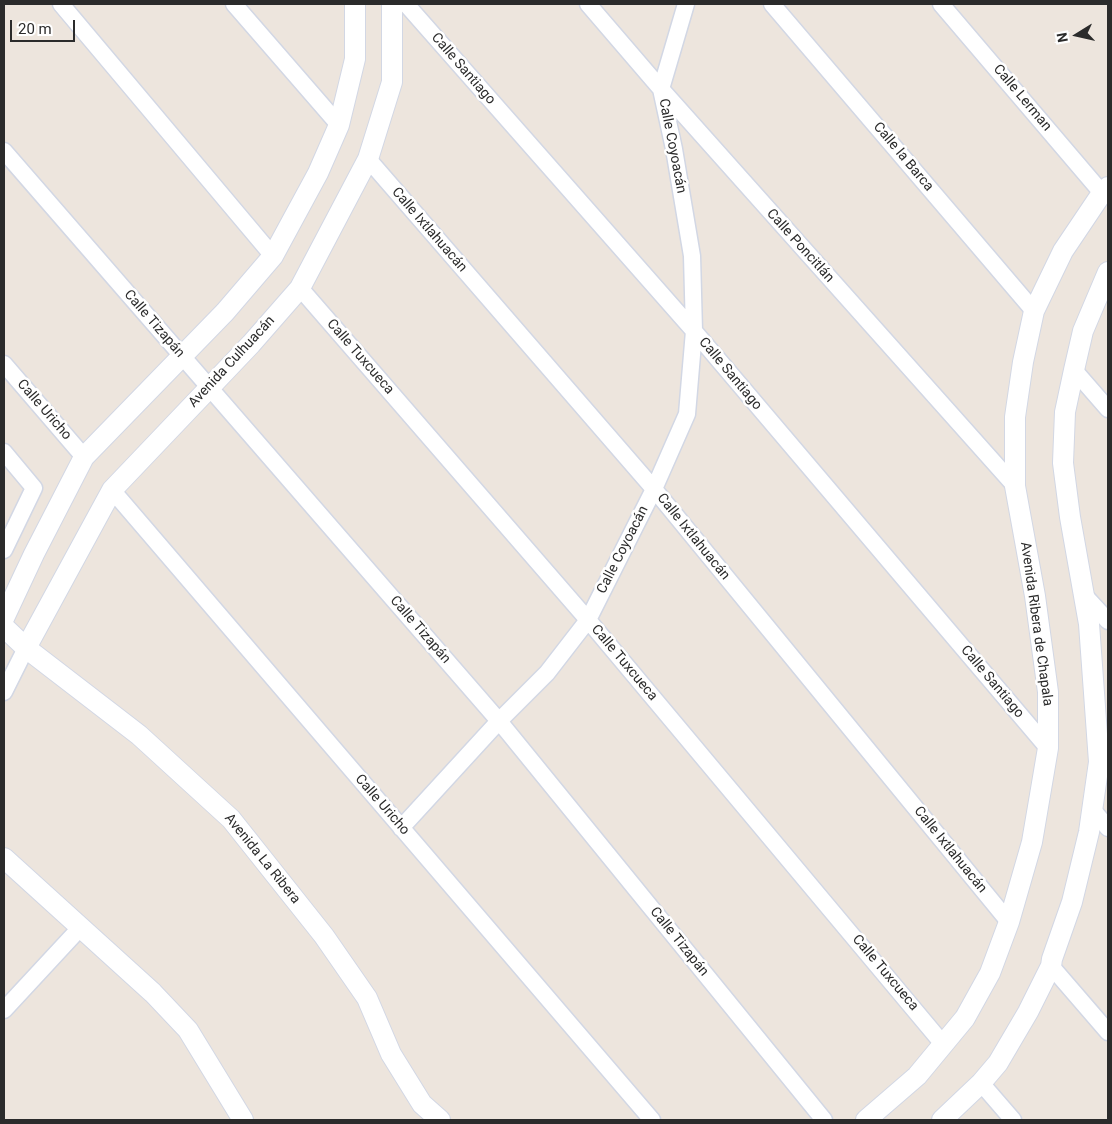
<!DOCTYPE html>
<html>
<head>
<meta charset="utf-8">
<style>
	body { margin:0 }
	#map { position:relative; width:1112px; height:1124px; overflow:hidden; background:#ede5dd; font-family:Roboto,sans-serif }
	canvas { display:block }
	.frame { position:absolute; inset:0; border:5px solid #2b2b2b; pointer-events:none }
	.north { position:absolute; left:1052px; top:10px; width:50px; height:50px; -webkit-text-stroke:4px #fff; paint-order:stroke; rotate:260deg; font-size:14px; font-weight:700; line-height:20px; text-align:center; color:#2b2b2b }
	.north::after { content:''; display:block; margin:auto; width:18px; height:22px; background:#2b2b2b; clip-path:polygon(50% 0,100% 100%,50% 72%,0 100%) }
	.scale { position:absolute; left:10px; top:20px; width:65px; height:22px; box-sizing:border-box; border:2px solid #2b2b2b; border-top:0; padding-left:6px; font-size:15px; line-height:18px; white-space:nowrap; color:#2b2b2b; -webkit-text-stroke:4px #fff; paint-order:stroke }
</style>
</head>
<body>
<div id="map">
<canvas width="1112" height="1124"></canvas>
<div class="frame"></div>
<div class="north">N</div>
<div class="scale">20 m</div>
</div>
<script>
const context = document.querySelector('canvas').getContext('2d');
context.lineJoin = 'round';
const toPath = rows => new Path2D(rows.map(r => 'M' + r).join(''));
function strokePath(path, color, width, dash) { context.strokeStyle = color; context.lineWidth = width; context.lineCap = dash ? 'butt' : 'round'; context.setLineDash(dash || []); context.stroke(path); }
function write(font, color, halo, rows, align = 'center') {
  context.font = font + ' Roboto,sans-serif'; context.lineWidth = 5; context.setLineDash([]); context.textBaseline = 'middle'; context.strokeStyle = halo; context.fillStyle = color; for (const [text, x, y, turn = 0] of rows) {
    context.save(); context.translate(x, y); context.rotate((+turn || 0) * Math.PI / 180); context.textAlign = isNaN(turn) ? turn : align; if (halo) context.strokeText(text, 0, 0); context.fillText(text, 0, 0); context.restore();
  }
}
const minor = toPath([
	[61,4,273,256],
	[234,4,339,125],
	[406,4,694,331,1048,748],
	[588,4,661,89,1015,486],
	[772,4,1034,311],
	[941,4,1102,193],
	[4,151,499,721,824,1120],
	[368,159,654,489,1009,922],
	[300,288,588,620,943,1044],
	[4,364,84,457],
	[1074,370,1108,409],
	[4,452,34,488,4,550],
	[112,490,652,1120],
	[1084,595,1108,621],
	[4,692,26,648],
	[1092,809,1108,828],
	[401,828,499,721,547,673,588,620,654,489,687,414,694,331,692,256,674,149,661,89,686,4],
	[1051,966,1108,1032],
	[4,1010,80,928],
	[981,1083,1013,1120]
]);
const tertiary = toPath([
	[4,618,34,554,84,457,225,312,273,256,318,173,339,125,355,59,355,4],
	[4,627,26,648,139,735,231,819,324,936,367,998,391,1054,422,1104,440,1120],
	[26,648,112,490,251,344,300,288,368,159,392,82,392,4],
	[4,858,153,993,188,1030,243,1120],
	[866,1120,917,1076,965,1018,990,973,1009,922,1032,842,1048,748,1048,692,1035,596,1015,486,1015,417,1023,362,1034,311,1063,251,1102,193,1108,187],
	[942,1120,981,1083,998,1063,1028,1012,1051,966,1052,959,1072,902,1089,832,1099,762,1089,624,1070,517,1063,463,1065,412,1074,370,1083,331,1108,272]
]);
strokePath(minor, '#d2d7e4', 19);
strokePath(tertiary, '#d2d7e4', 22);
strokePath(minor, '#fff', 16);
strokePath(tertiary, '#fff', 20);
write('14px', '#2b2b2b', '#fff', [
	["Calle Santiago",463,69,49],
	["Calle Lerman",1022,98,50],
	["Calle Coyoacán",672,146,79],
	["Calle la Barca",903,157,50],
	["Calle Ixtlahuacán",429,230,49],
	["Calle Poncitlán",800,246,48],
	["Calle Tizapán",154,324,49],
	["Calle Tuxcueca",360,357,49],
	["Avenida Culhuacán",232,362,-47],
	["Calle Santiago",730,374,50],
	["Calle Uricho",44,410,49],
	["Calle Ixtlahuacán",693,537,51],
	["Calle Coyoacán",623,550,-63],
	["Avenida Ribera de Chapala",1036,624,82],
	["Calle Tizapán",420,630,49],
	["Calle Tuxcueca",624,663,50],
	["Calle Santiago",992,682,50],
	["Calle Uricho",382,805,49],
	["Calle Ixtlahuacán",950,850,51],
	["Avenida La Ribera",262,859,51],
	["Calle Tizapán",679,942,51],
	["Calle Tuxcueca",885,973,50]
]);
</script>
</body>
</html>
